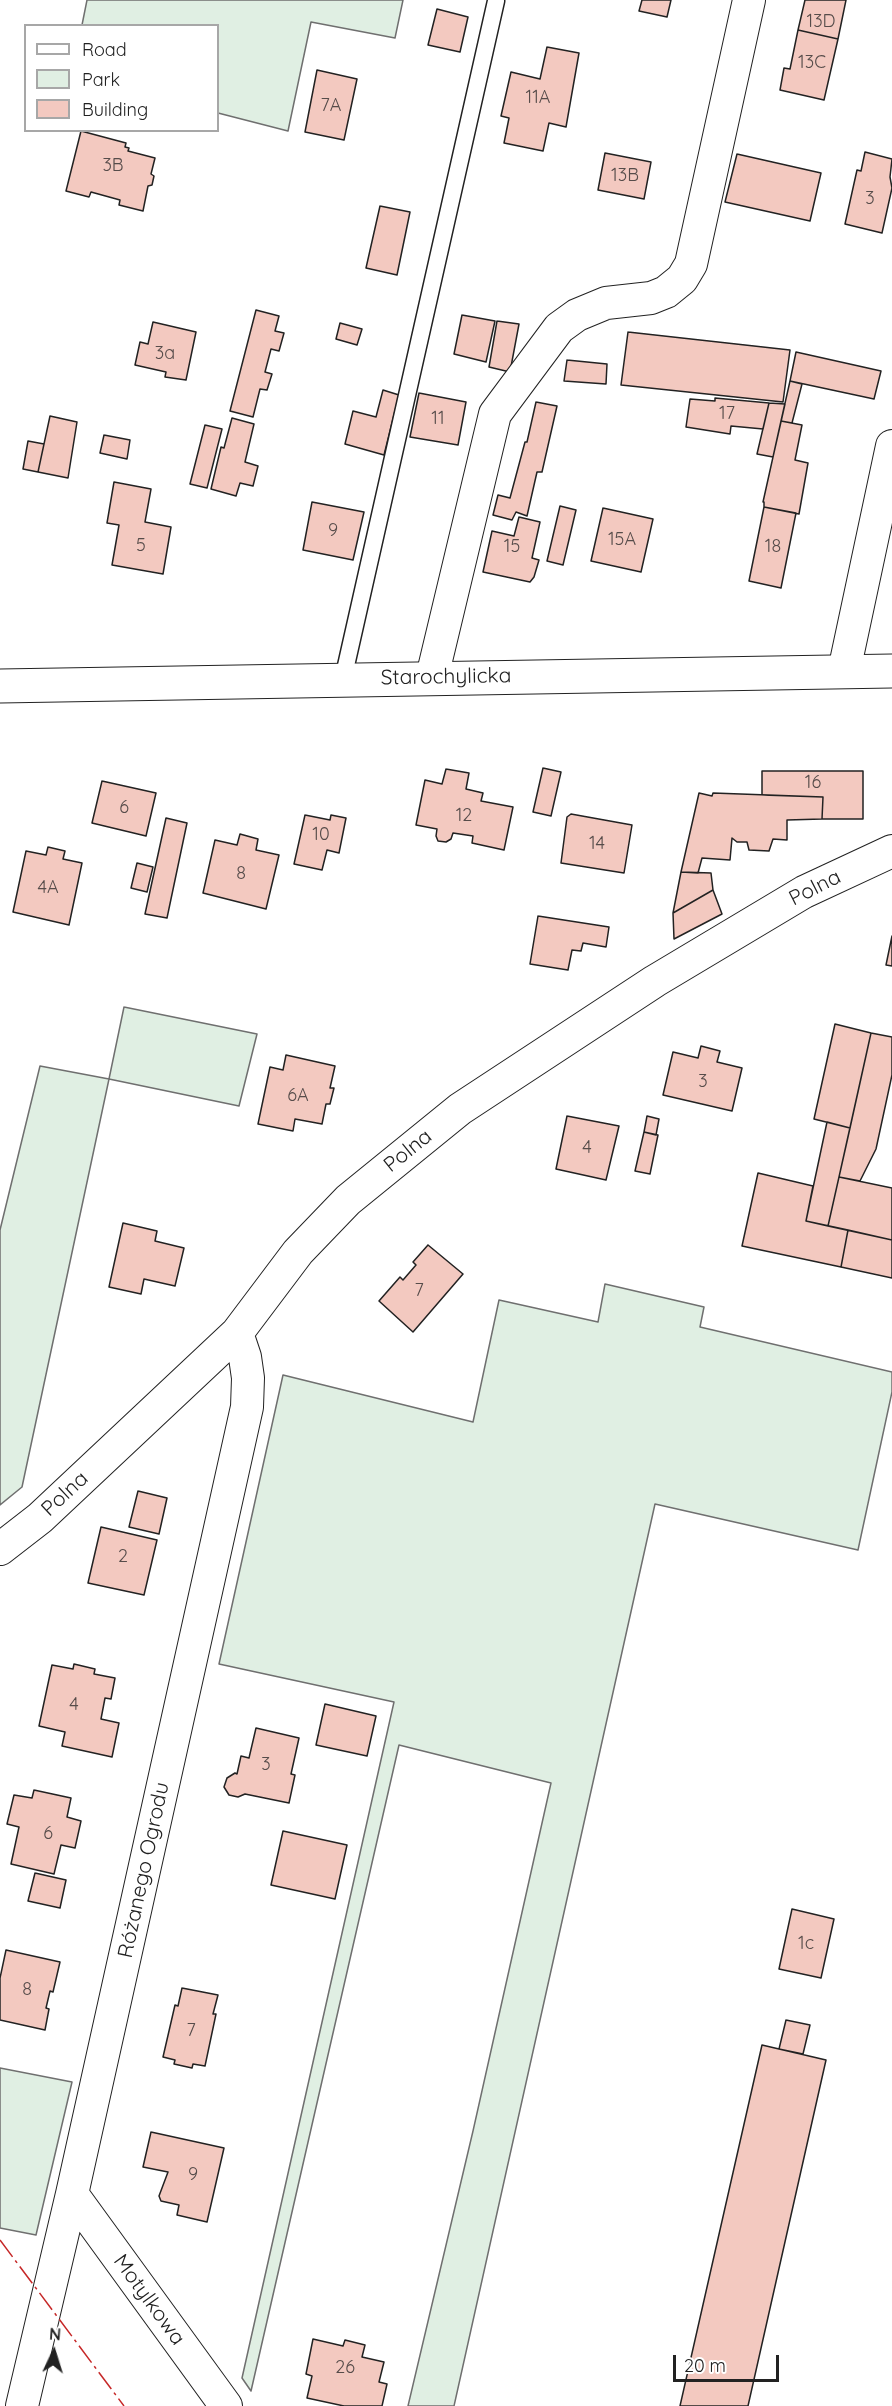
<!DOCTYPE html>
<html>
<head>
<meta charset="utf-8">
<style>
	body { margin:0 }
	#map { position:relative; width:892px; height:2406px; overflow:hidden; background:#fff; font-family:Quicksand,sans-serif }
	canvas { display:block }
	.legend { position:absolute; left:24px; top:24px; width:195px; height:108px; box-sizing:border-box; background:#fff; border:2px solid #a7a7a7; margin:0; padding:8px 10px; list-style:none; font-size:18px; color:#222 }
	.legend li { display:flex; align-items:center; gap:12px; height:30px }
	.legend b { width:30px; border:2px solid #a7a7a7 }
	.north { position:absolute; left:24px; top:2322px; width:60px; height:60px; -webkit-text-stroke:4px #fff; paint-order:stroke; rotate:4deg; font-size:16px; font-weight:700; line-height:24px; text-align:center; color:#222 }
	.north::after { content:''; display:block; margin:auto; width:21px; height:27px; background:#222; clip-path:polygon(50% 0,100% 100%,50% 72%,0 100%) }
	.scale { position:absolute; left:673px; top:2355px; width:106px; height:27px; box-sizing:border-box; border:3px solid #222; border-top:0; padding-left:8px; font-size:18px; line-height:21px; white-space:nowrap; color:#222; -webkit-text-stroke:4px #fff; paint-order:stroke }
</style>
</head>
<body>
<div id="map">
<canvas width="892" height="2406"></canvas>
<ul class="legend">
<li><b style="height:8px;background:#fff"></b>Road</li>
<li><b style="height:16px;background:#e0efe3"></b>Park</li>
<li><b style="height:16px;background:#f3c9c0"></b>Building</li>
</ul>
<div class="north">N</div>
<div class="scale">20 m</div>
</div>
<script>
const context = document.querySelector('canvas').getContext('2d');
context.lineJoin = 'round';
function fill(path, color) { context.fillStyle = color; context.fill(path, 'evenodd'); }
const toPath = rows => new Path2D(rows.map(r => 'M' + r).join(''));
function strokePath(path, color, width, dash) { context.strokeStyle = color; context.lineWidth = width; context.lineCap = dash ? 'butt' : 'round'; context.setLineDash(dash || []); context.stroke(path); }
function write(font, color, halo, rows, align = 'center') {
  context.font = font + ' Quicksand,sans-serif'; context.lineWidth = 4.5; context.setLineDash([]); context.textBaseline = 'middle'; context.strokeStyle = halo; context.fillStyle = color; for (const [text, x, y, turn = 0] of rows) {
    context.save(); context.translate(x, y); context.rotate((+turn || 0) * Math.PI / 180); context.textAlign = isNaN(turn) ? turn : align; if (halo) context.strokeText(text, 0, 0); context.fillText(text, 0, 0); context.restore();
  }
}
const green = toPath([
	[87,0,403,0,395,38,311,22,288,131,218,113,218,26,82,25,87,0],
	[124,1007,257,1034,239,1106,109,1079,22,1487,0,1505,0,1230,40,1066,109,1079,124,1007],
	[605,1284,704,1307,700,1327,892,1372,892,1392,858,1550,655,1504,454,2406,408,2406,473,2131,551,1783,399,1745,251,2391,242,2378,394,1702,219,1664,283,1375,473,1422,499,1300,598,1322,605,1284],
	[0,2068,72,2082,36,2235,0,2228,0,2068]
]);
fill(green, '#e0efe3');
strokePath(green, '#6f6f6f', 1.5);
const building = toPath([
	[642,0,671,0,667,17,639,11,642,0],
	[805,0,846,0,838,39,798,30,805,0],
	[437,9,468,17,460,52,428,45,437,9],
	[798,30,838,39,824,100,780,90,784,68,790,69,798,30],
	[547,47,579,53,566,127,549,123,543,151,504,143,509,118,501,116,511,72,540,79,547,47],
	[317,70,357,79,344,140,305,132,317,70],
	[81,131,126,143,125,147,129,148,128,151,155,158,151,174,154,176,152,185,148,186,143,211,119,205,120,200,91,192,89,197,66,191,81,131],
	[865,152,892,159,890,177,892,188,882,233,845,224,857,170,861,171,865,152],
	[605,153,651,162,644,199,598,190,605,153],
	[737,154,821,173,810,221,725,202,737,154],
	[380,206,410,212,397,275,366,268,380,206],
	[256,310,279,316,275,331,284,333,279,351,271,349,265,372,272,374,267,390,260,389,253,417,230,411,256,310],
	[462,315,495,321,486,362,454,354,462,315],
	[497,321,519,324,510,372,489,367,497,321],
	[153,322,196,332,186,380,165,377,166,372,135,365,140,342,148,344,153,322],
	[340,323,362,329,357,345,336,339,340,323],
	[628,332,790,350,783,402,621,385,628,332],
	[796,352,881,371,874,399,790,381,796,352],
	[567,360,607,364,606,384,564,381,567,360],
	[790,381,802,384,792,423,781,421,790,381],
	[383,390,399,395,384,455,345,444,353,411,376,417,383,390],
	[419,393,466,402,458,445,410,437,419,393],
	[715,398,769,403,763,429,731,426,730,434,686,427,690,399,715,401,715,398],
	[536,402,557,406,542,472,537,472,527,516,516,512,512,520,493,515,498,495,510,498,525,442,527,442,536,402],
	[769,403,785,404,773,457,757,454,769,403],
	[50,416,77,422,68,478,38,472,50,416],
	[232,418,254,424,245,462,258,466,253,486,240,483,236,496,211,489,221,447,224,448,232,418],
	[781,421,802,425,795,460,808,463,799,514,764,507,764,502,763,502,781,421],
	[205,425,222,429,207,488,190,484,205,425],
	[104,435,130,440,127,459,100,453,104,435],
	[28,441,44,444,38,472,23,469,28,441],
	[114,482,151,489,145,522,171,527,163,574,112,565,119,525,107,523,114,482],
	[312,502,364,512,353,560,303,550,312,502],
	[560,506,576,510,563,565,547,561,560,506],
	[764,507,796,513,781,588,749,581,764,507],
	[603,508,653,519,641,572,591,561,603,508],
	[519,517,540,522,532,558,539,560,534,577,530,582,483,572,492,531,514,536,519,517],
	[543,768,561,772,551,816,533,812,543,768],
	[446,769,469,773,466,789,483,793,481,801,513,807,504,850,472,843,473,836,453,833,451,839,446,842,438,841,436,836,437,829,416,825,425,780,442,784,446,769],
	[762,771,863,771,863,819,822,819,823,797,762,795,762,771],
	[102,781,156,793,146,836,92,823,102,781],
	[699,793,712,796,713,793,823,797,822,819,787,820,787,840,773,839,769,851,749,850,747,842,737,842,732,838,730,860,702,858,698,873,681,872,699,793],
	[571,814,632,825,624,873,561,863,567,817,571,814],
	[305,815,330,820,331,815,346,818,339,853,327,850,322,870,294,864,305,815],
	[166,818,187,823,167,918,145,914,166,818],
	[240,834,258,839,256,850,279,855,266,909,203,893,215,840,237,845,240,834],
	[48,847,65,851,63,859,82,863,69,925,13,912,26,851,46,855,48,847],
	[137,863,153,867,147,892,131,888,137,863],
	[681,872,711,873,713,890,673,913,681,872],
	[713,890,722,914,674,939,673,913,713,890],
	[538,916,609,927,606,947,583,943,581,951,572,950,568,970,530,964,538,916],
	[892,936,892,966,886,965,892,936],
	[835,1024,871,1033,850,1128,814,1119,835,1024],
	[871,1033,892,1037,892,1075,876,1149,860,1181,839,1177,871,1033],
	[701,1046,720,1051,717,1062,742,1068,732,1111,663,1095,673,1052,698,1058,701,1046],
	[286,1055,335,1066,330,1088,334,1088,330,1104,326,1104,322,1124,295,1119,293,1131,258,1124,270,1067,283,1070,286,1055],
	[567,1116,619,1126,606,1180,556,1169,567,1116],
	[647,1116,659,1119,656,1135,644,1132,647,1116],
	[827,1122,850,1128,828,1226,806,1221,827,1122],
	[644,1132,658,1135,650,1174,635,1171,644,1132],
	[758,1173,813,1186,806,1221,848,1230,841,1267,742,1246,758,1173],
	[839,1177,892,1188,892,1240,828,1226,839,1177],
	[123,1223,157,1231,155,1241,184,1248,175,1286,144,1279,141,1294,109,1287,123,1223],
	[848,1230,892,1240,892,1278,841,1267,848,1230],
	[428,1245,463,1274,413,1332,379,1301,400,1277,403,1280,416,1265,413,1262,428,1245],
	[138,1491,167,1498,159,1534,129,1527,138,1491],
	[101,1527,157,1540,144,1595,88,1583,101,1527],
	[74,1664,95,1669,94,1674,115,1678,111,1699,105,1698,101,1719,119,1723,112,1757,62,1746,65,1732,39,1726,52,1665,73,1669,74,1664],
	[325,1704,376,1716,367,1756,316,1745,325,1704],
	[256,1728,299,1738,291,1774,295,1775,289,1803,245,1794,238,1797,229,1795,224,1787,227,1778,235,1773,237,1774,241,1756,249,1758,256,1728],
	[34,1790,71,1798,67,1817,81,1821,75,1848,61,1845,54,1874,11,1864,19,1827,7,1824,14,1795,32,1798,34,1790],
	[283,1831,347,1845,335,1899,271,1885,283,1831],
	[35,1873,66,1880,60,1908,28,1901,35,1873],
	[792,1909,834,1919,821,1978,779,1969,792,1909],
	[6,1950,60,1962,53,1992,50,1991,46,2008,49,2009,45,2030,0,2020,0,1978,6,1950],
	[182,1988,218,1995,213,2014,216,2014,205,2066,193,2064,192,2068,174,2064,175,2060,163,2057,175,2005,178,2006,182,1988],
	[786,2020,810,2025,803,2054,779,2049,786,2020],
	[762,2045,826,2060,748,2406,680,2406,762,2045],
	[151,2132,224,2148,207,2222,177,2215,179,2205,161,2201,159,2196,168,2172,143,2167,151,2132],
	[313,2339,343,2346,345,2340,365,2345,362,2357,384,2362,379,2382,387,2384,382,2406,344,2406,307,2398,312,2376,306,2374,313,2339]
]);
fill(building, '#f3c9c0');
strokePath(building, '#222', 1.5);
const lane = toPath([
	[343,679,496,1]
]);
const street = toPath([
	[844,671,892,446],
	[432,677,495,414,559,328,577,315,606,303,651,298,666,292,682,279,691,264,749,0],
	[0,1549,40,1518,237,1333,298,1252,348,1200,460,1109,655,981,804,892,892,851],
	[72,2194,226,2406],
	[22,2406,72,2194,247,1407,248,1378,245,1357,237,1333]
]);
const secondary = toPath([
	[0,686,892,671]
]);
strokePath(lane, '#222', 19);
strokePath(street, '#222', 34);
strokePath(secondary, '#222', 35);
strokePath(lane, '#fff', 16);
strokePath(street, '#fff', 32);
strokePath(secondary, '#fff', 33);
strokePath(toPath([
	[0,2240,124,2406]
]), '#c62828', 1.5, [21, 4.5, 3, 4.5]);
write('18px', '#564c4a', null, [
	["13D",821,22],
	["13C",812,63],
	["11A",538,98],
	["7A",331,106],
	["3B",113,166],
	["13B",625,176],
	["3",870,199],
	["3a",165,354],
	["17",727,414],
	["11",438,419],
	["9",333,531],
	["15A",622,540],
	["5",141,546],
	["15",512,547],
	["18",773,547],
	["16",813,783],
	["6",124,808],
	["12",464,816],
	["10",321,835],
	["14",597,844],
	["8",241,874],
	["4A",48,888],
	["3",703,1082],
	["6A",298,1096],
	["4",587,1148],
	["7",419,1291],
	["2",123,1557],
	["4",74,1705],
	["3",266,1765],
	["6",48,1834],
	["1c",806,1944],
	["8",27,1990],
	["7",191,2031],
	["9",193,2175],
	["26",345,2368]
]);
write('21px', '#222', '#fff', [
	["Starochylicka",446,677,-1],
	["Polna",815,888,-27],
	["Polna",408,1151,-39],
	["Polna",65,1494,-43],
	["Różanego Ogrodu",144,1870,-78],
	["Motylkowa",149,2300,54]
]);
</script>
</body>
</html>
